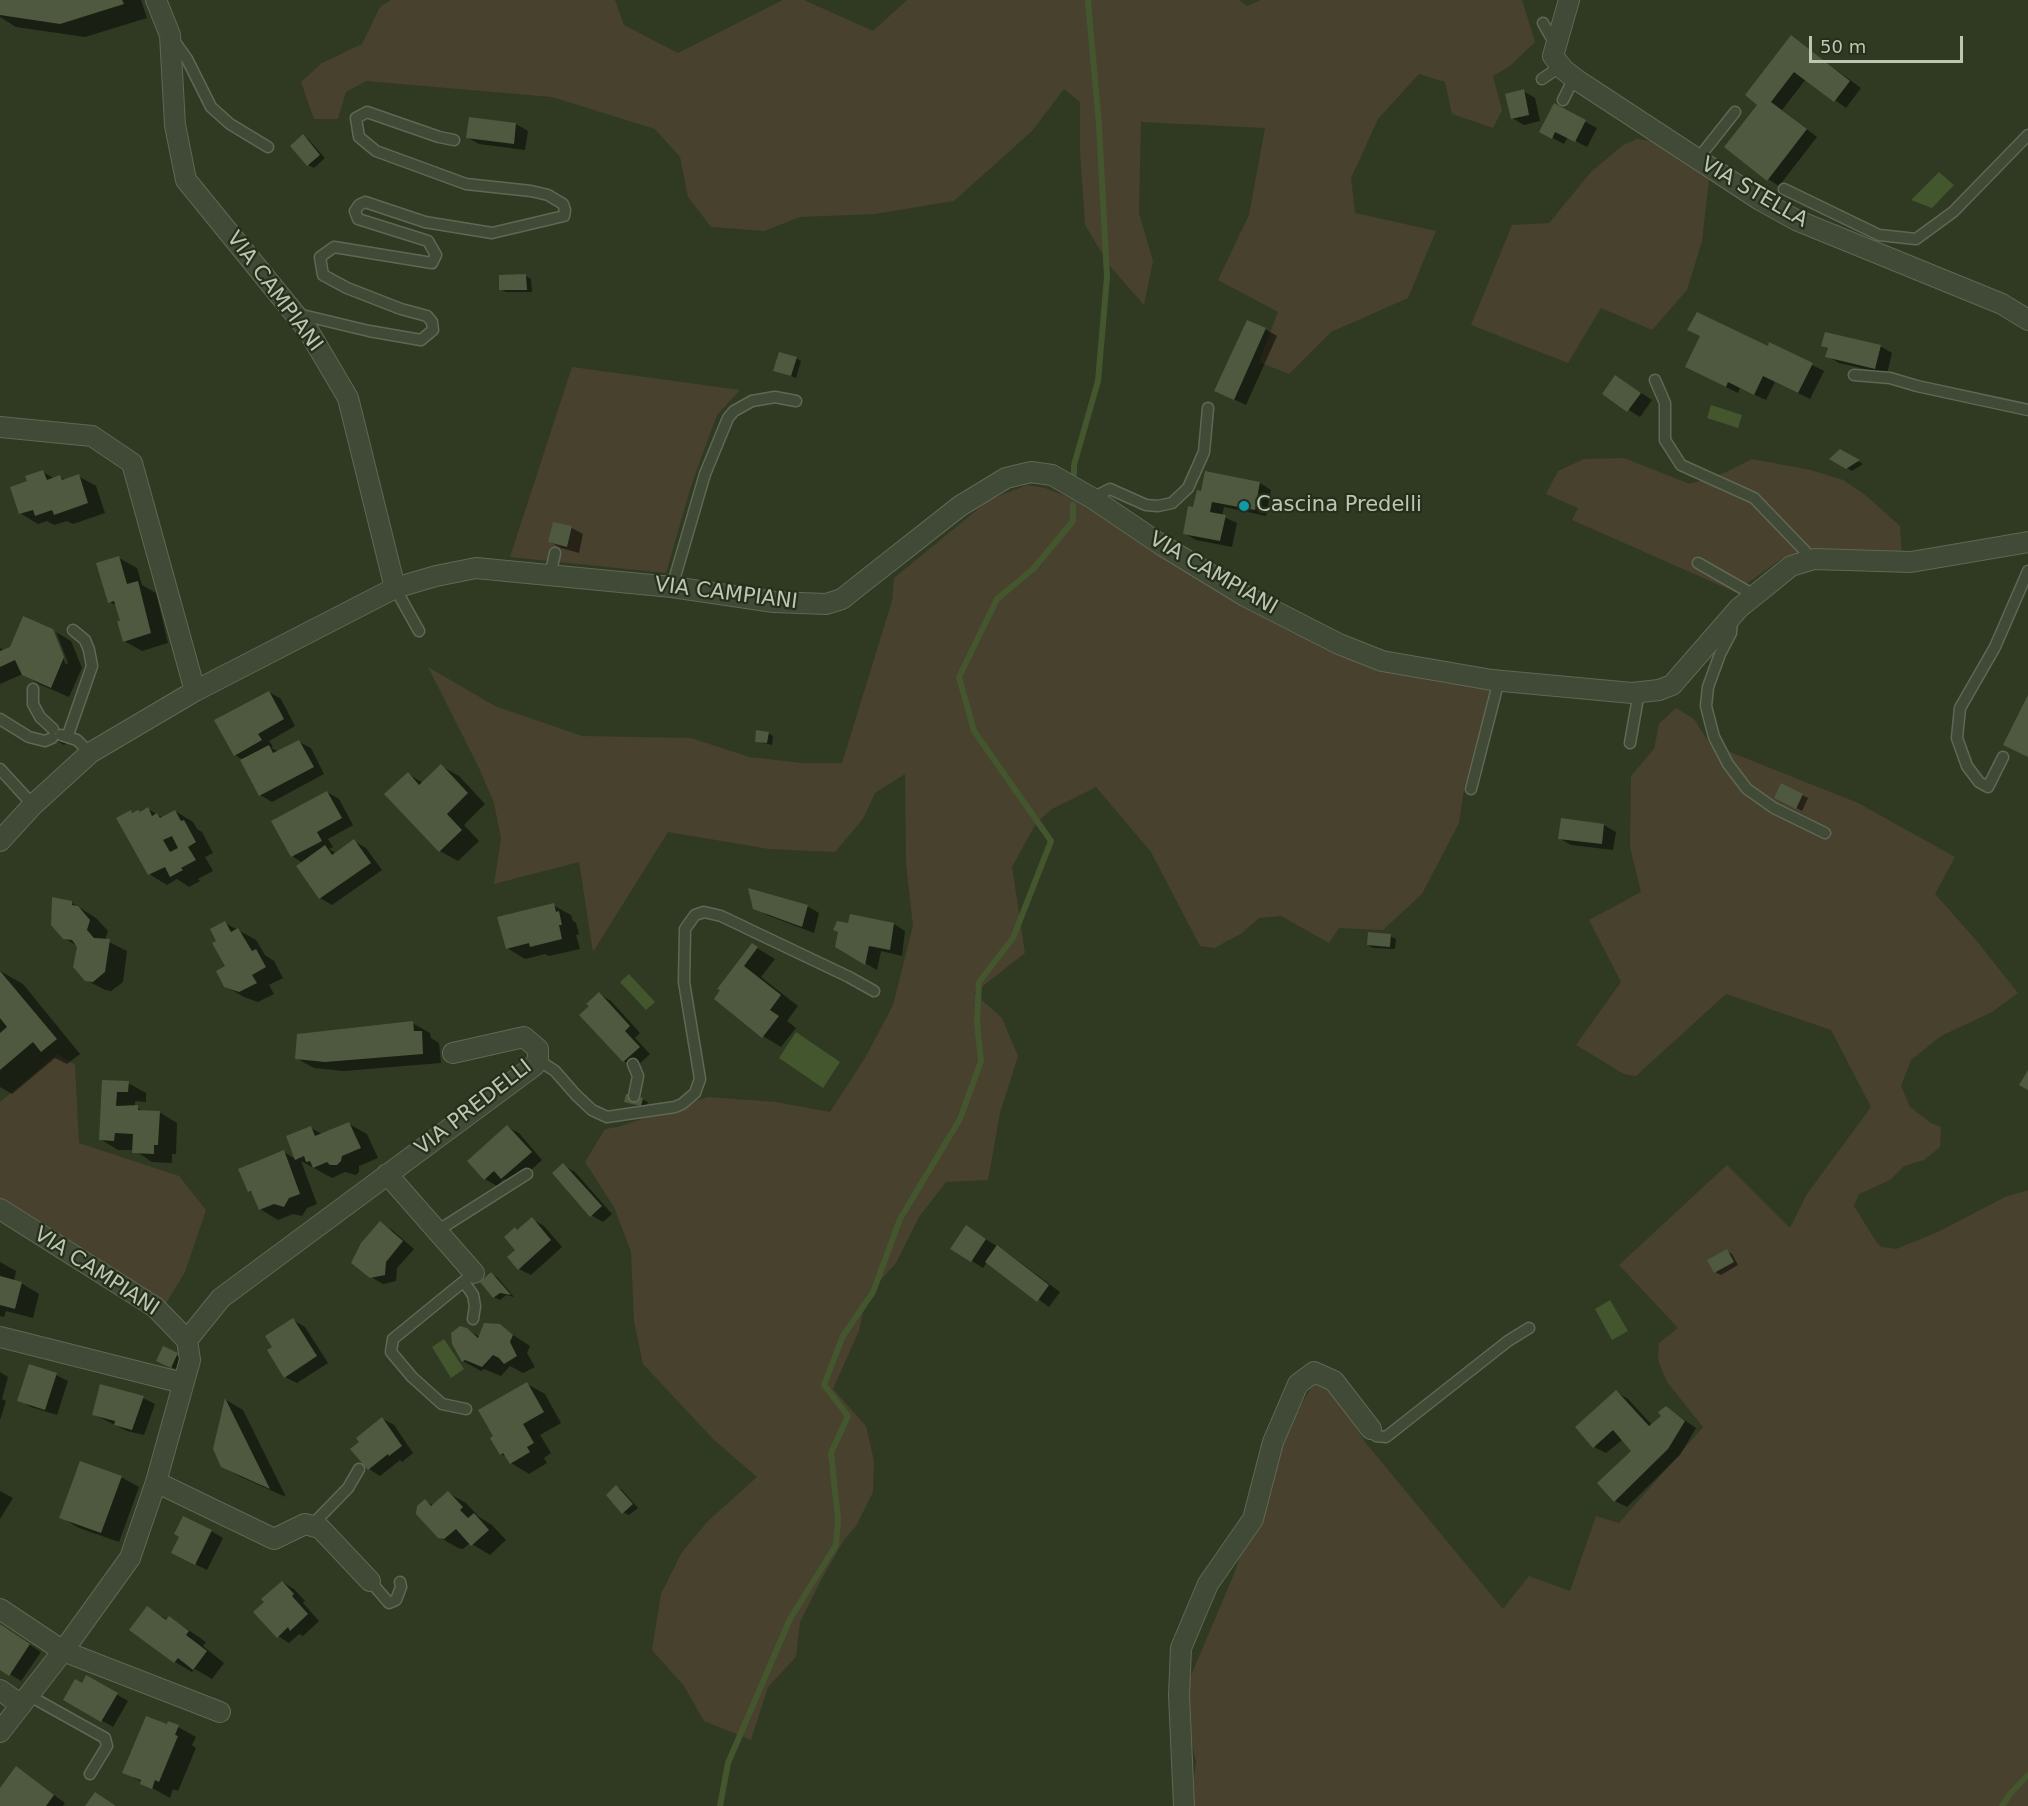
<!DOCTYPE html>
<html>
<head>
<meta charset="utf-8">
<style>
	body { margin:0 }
	#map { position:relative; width:2028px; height:1806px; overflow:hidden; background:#303a22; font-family:"DejaVu Sans",sans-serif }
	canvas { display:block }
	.scale { position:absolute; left:1809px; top:36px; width:154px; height:27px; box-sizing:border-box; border:3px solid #bcc6b1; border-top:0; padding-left:8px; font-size:18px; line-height:21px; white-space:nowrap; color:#bcc6b1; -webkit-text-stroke:4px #262f1b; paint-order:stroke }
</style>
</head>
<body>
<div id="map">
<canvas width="2028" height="1806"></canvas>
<div class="scale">50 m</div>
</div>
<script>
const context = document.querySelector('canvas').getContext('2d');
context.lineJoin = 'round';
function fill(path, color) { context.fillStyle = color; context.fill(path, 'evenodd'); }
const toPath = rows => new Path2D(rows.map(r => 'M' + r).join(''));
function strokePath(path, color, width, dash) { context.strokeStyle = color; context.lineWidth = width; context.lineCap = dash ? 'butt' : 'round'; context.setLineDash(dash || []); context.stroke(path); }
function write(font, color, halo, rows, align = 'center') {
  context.font = font + ' "DejaVu Sans",sans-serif'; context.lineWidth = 4.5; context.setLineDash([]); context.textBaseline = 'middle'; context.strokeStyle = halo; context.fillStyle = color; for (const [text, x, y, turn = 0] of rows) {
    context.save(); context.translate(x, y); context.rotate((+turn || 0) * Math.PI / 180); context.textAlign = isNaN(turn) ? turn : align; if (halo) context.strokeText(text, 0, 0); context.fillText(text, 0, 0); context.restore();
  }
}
fill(toPath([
	[391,0,615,0,624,25,678,53,783,0,804,0,873,31,907,0,1239,0,1247,6,1261,0,1522,0,1535,42,1510,66,1493,76,1502,110,1493,128,1452,114,1445,82,1419,74,1378,119,1351,178,1355,213,1436,231,1408,298,1331,332,1289,374,1259,362,1278,312,1218,280,1249,215,1265,128,1141,122,1139,213,1153,261,1144,305,1109,265,1085,225,1080,152,1080,102,1064,89,1032,131,954,201,875,214,800,217,764,231,711,227,688,197,680,157,655,129,552,97,366,81,346,92,338,119,314,119,301,82,322,63,362,44,380,7],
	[1637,139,1652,141,1709,180,1702,241,1687,290,1652,330,1601,308,1568,363,1471,325,1512,225,1549,223,1591,172,1623,145],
	[572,367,740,390,717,415,692,483,666,573,510,557],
	[1624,458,1690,484,1724,473,1752,459,1811,470,1843,480,1864,494,1900,526,1902,555,1832,550,1805,551,1784,557,1735,592,1572,520,1578,508,1546,494,1558,471,1584,459],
	[1027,485,1045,488,1071,498,1333,651,1491,687,1464,789,1459,823,1422,894,1383,930,1339,928,1329,943,1281,916,1259,918,1241,934,1227,941,1215,948,1200,946,1151,852,1096,787,1052,809,1036,823,1012,867,1025,953,974,993,1002,1018,1018,1056,1000,1113,988,1180,946,1182,919,1217,896,1263,866,1296,859,1331,833,1389,866,1426,874,1461,873,1492,856,1526,844,1540,821,1580,800,1622,796,1657,768,1687,751,1740,704,1721,684,1686,652,1650,661,1594,682,1552,708,1521,757,1477,714,1440,643,1364,634,1321,631,1252,614,1207,585,1162,605,1129,618,1127,708,1097,776,1102,830,1112,865,1058,893,1005,913,926,906,863,905,774,875,793,863,819,835,852,769,849,668,832,593,952,579,862,494,884,501,838,494,803,479,768,428,667,495,706,582,736,691,738,749,757,802,763,842,763,892,601,894,578,989,500],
	[1676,708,1694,719,1710,744,1858,803,1955,857,1935,894,1976,940,2018,993,1992,1012,1941,1036,1911,1060,1901,1086,1910,1107,1931,1123,1941,1127,1940,1147,1924,1160,1904,1166,1890,1180,1859,1194,1854,1206,1877,1243,1882,1247,1896,1249,1938,1232,2005,1197,2028,1190,2028,1806,1190,1806,1196,1762,1182,1697,1234,1574,1278,1444,1314,1383,1332,1390,1365,1442,1503,1609,1529,1576,1570,1591,1596,1516,1619,1523,1703,1427,1667,1382,1658,1360,1659,1343,1678,1328,1619,1265,1727,1165,1790,1228,1807,1194,1871,1107,1831,1030,1726,994,1636,1076,1624,1074,1576,1045,1621,982,1589,920,1641,892,1630,847,1631,776,1654,749,1659,724],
	[57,1054,75,1065,79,1143,179,1176,206,1210,185,1272,165,1305,0,1201,0,1102]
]), '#48412e');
fill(toPath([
	[1939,172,1954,185,1932,208,1911,200],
	[1711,405,1742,415,1738,428,1707,418],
	[629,974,655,1002,646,1010,620,982],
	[796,1032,840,1062,823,1088,779,1058],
	[1610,1300,1628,1331,1612,1340,1595,1309],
	[444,1339,464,1369,451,1378,432,1347]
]), '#44562e');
fill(toPath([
	[0,0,141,0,147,18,85,37,16,27,0,17],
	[1791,37,1861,88,1846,108,1806,79,1782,110,1817,137,1779,186,1768,179,1759,105],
	[1523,91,1535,98,1540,121,1524,125,1512,118],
	[1554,105,1597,128,1587,147,1568,137,1564,144,1541,132],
	[470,119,516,124,528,131,525,150,479,144,468,138],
	[303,136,308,139,325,158,314,168,308,165],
	[526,276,531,279,532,292,506,292,500,289],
	[1265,329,1277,336,1246,405,1216,391],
	[1770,344,1824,371,1810,399,1775,382,1766,400,1740,388,1738,393,1698,373,1768,348],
	[1823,346,1880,346,1892,353,1887,374,1839,363,1827,356,1829,349],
	[796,358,801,361,796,378,775,370],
	[1616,377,1652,400,1640,417,1604,394],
	[1840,451,1863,464,1852,471,1832,459],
	[43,472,55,479,60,477,66,480,78,476,96,486,105,513,73,524,67,521,54,525,47,521,38,524,20,513,29,482],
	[1260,483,1271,490,1266,516,1224,507,1222,516,1237,523,1232,547,1196,540,1184,533,1195,508],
	[554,524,572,528,583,534,579,553,561,548,549,541],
	[119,558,137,568,142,585,156,593,168,643,142,651,124,641,122,622,117,606,110,602],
	[52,631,66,665,68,663,56,632,71,641,82,668,69,697,41,685,23,674,0,684,0,648,5,651],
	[269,692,281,699,295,726,269,741,273,747,271,748,279,752,299,742,311,748,324,774,272,802,260,795,243,760,235,755],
	[56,729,66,735,67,742,64,745,54,739],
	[768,733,773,736,772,745,756,741],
	[441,766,459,776,485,804,464,825,479,841,458,861,440,851,408,774,423,783],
	[1782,785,1808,798,1802,811,1776,797],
	[327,792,339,799,353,825,328,839,333,847,329,849,337,854,354,841,366,848,382,870,332,905,320,898,303,863,292,856],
	[148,809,163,818,175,811,193,822,197,829,202,832,213,853,205,857,213,871,198,879,200,881,189,887,177,879,167,885,149,874,131,812,140,813],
	[1604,825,1616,832,1613,850,1571,845,1559,838],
	[72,903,96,918,108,931,105,940,127,951,123,982,111,991,105,990,86,980,79,947,64,938],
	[553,905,571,915,573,921,576,923,579,934,576,935,580,949,549,956,545,954,525,959,507,948],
	[807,906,819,913,814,933,767,915,755,908],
	[225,923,256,940,265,955,274,961,283,978,269,985,274,994,258,1002,244,997,225,986,227,966,218,941],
	[894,924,905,931,902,956,881,951,877,970,837,947],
	[1390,936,1396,939,1395,949,1373,948,1368,945],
	[752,945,775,959,761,977,798,1006,787,1021,796,1028,781,1047,763,1036,716,998],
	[0,971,23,984,80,1054,67,1064,55,1058,12,1094,0,1087],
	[599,994,611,1001,640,1033,635,1038,650,1054,635,1068,624,1061],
	[412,1023,430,1033,431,1038,439,1043,441,1063,344,1071,314,1068,296,1058],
	[104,1082,128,1083,146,1093,146,1102,135,1101,135,1107,146,1112,159,1112,177,1123,176,1154,172,1154,172,1163,152,1162,134,1150,118,1150,100,1139],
	[642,1099,648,1102,646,1108,625,1101],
	[349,1124,367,1134,378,1158,359,1166,359,1172,356,1175,345,1172,332,1178,301,1161,317,1204,307,1208,302,1216,293,1214,278,1220,260,1209,254,1194,249,1191,284,1152,297,1160,288,1137,311,1128,322,1134],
	[507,1127,519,1133,542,1160,514,1185,504,1179,497,1186,485,1179,469,1161],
	[563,1165,575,1172,612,1214,603,1222,591,1215],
	[532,1219,544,1226,562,1247,531,1275,519,1269,515,1229,519,1231],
	[380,1223,392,1230,414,1249,397,1268,396,1281,383,1284,371,1277],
	[978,1234,1009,1254,1060,1292,1049,1307,987,1262,983,1268,972,1261],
	[1727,1251,1732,1254,1738,1265,1721,1275,1715,1272],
	[0,1262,16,1271,14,1281,21,1283,39,1294,33,1318,6,1311,4,1317,0,1316],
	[491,1274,497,1277,514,1297,506,1295,500,1300,494,1297,482,1282],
	[293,1320,305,1327,328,1363,297,1383,285,1377,274,1348],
	[499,1326,530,1346,527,1353,535,1367,523,1373,510,1366,501,1376,484,1369,481,1371,463,1361,466,1329,480,1337],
	[164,1348,182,1358,176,1369,163,1363],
	[0,1372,8,1377,2,1399,6,1401,0,1420],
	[56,1375,68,1381,57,1415,31,1407,19,1400],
	[527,1384,545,1394,561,1423,540,1435,551,1453,544,1458,547,1463,529,1474,511,1463,508,1458,501,1454,496,1437],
	[1616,1392,1628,1399,1652,1425,1663,1416,1666,1407,1696,1428,1680,1455,1627,1507,1615,1501,1633,1451,1623,1439,1606,1453,1594,1447],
	[143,1398,155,1404,144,1435,127,1431,93,1414],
	[226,1400,243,1410,286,1497,241,1477,222,1466],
	[383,1419,394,1425,413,1453,402,1462,400,1460,380,1476,369,1469],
	[121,1477,139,1487,119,1542,79,1528,61,1517],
	[617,1487,622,1490,638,1508,629,1515,623,1512],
	[0,1491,13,1498,0,1519],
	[448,1493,466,1503,479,1517,492,1525,506,1540,490,1555,470,1543,463,1549,458,1548,439,1537,425,1501,434,1506],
	[211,1531,223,1538,207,1570,185,1559,181,1537],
	[282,1582,294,1589,305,1601,303,1603,319,1621,303,1636,299,1634,289,1643,278,1636],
	[148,1608,168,1620,170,1618,187,1629,206,1642,203,1646,224,1663,212,1679,195,1669,192,1672,175,1662],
	[0,1625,41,1652,21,1681,0,1668],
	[87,1677,128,1701,113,1727,65,1699,82,1685],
	[168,1726,178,1727,196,1737,192,1745,196,1748,178,1791,173,1789,170,1798,124,1772],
	[16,1768,65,1803,63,1806,0,1806,0,1790]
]), '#0007');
strokePath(toPath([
	[1074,474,1074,465,1098,381,1107,277,1099,125,1088,0],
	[720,1806,728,1763,790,1619,836,1545,838,1519,831,1453,848,1416,824,1385,843,1336,873,1292,900,1219,960,1119,981,1061,977,1022,979,982,1013,938,1051,841,974,731,959,677,997,599,1033,569,1073,521,1073,505],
	[2002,1806,2010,1794,2028,1775]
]), '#44562e', 6);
fill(toPath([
	[0,0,122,0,124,4,60,24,0,15],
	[1791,35,1850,81,1834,102,1794,72,1771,102,1807,129,1767,181,1724,147,1757,105,1745,95],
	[1524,89,1529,115,1511,119,1505,94],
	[1554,103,1586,120,1575,142,1555,132,1552,139,1539,132],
	[469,117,516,123,514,144,466,138],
	[303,134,320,155,307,166,290,146],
	[526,274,527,290,499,290,499,275],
	[1697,312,1768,346,1769,342,1813,363,1798,393,1763,376,1754,395,1728,382,1726,387,1685,367,1700,336,1687,330],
	[1247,320,1266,328,1234,400,1214,391],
	[1825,332,1881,345,1875,369,1825,357,1828,348,1821,346],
	[779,352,797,357,791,376,773,371],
	[1615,375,1641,393,1627,412,1602,394],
	[1840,449,1860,460,1846,469,1829,459],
	[43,470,47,480,60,475,62,480,79,474,88,503,54,515,52,510,35,516,33,510,19,514,10,487,27,481,25,476],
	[1205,471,1260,482,1255,510,1212,502,1210,512,1226,515,1220,541,1183,534,1188,506,1193,507,1197,490,1201,491],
	[553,522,572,526,567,547,548,542],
	[119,556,127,584,138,581,151,633,123,642,117,621,120,621,114,601,108,603,96,563],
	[23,616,53,629,64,657,51,688,22,675,15,660,0,667,0,651,10,647],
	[269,691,284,719,258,734,262,740,234,756,214,720],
	[2028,695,2028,757,2003,745],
	[756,730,769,732,767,743,755,742],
	[299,740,314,767,259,796,240,760,269,745,273,753],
	[441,764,468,793,447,814,462,830,439,852,384,794,408,772,419,785],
	[1781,783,1803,794,1796,809,1774,798],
	[327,791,342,818,317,832,322,841,291,857,271,821],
	[148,807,152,816,157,813,160,818,175,810,181,821,184,820,196,842,188,847,196,860,181,868,183,870,170,877,165,867,148,875,116,818,131,810,132,813,138,810,140,812],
	[172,836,178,848,170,852,163,840],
	[1561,818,1604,824,1602,844,1558,839],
	[354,839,371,863,319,899,296,866,325,845,332,855],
	[748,888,808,905,802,927,753,909],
	[52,897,72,901,72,905,78,906,90,920,87,930,94,938,110,939,105,972,93,982,85,981,73,967,77,947,72,940,63,939,51,925],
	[554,903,556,912,559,911,562,925,559,925,562,939,530,947,529,943,506,949,497,917],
	[850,914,894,923,890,950,869,946,865,965,835,947,838,932,833,930,837,921,848,923],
	[225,921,231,932,238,928,252,951,256,949,266,967,252,975,257,983,239,992,224,987,216,971,225,966,212,943,216,941,210,929],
	[1368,932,1391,934,1390,947,1367,945],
	[752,943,758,947,744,966,781,995,770,1010,779,1016,762,1038,714,999,720,990,717,989],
	[0,971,57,1039,41,1052,33,1042,0,1070,0,1033,7,1027,0,1018],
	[599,992,630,1026,625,1031,640,1047,623,1062,579,1015,589,1006,586,1004],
	[413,1021,414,1031,422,1031,423,1054,325,1062,295,1059,297,1034],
	[2028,1070,2028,1090,2019,1085],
	[102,1080,129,1081,128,1092,117,1092,116,1106,138,1105,138,1110,160,1111,158,1145,154,1145,154,1154,132,1153,133,1134,115,1133,114,1141,99,1140],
	[626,1094,643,1098,641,1106,624,1102],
	[349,1122,361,1148,342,1156,341,1161,337,1165,330,1165,327,1162,313,1168,310,1161,306,1162,304,1156,295,1160,286,1136,311,1126,315,1136],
	[507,1125,532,1152,501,1179,494,1171,484,1180,467,1161],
	[284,1150,300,1194,289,1198,284,1207,274,1204,259,1210,251,1191,248,1192,238,1169],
	[563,1163,602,1206,590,1217,552,1173],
	[532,1217,551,1240,518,1270,507,1257,515,1250,504,1237,515,1227,517,1230],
	[380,1221,403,1241,386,1262,385,1275,370,1278,351,1263,361,1243],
	[966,1225,986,1239,971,1262,950,1249],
	[997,1245,1049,1285,1037,1302,985,1262],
	[1727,1249,1734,1262,1714,1273,1707,1260],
	[491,1272,511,1295,500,1293,493,1298,480,1282],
	[0,1276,22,1282,15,1309,0,1305],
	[293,1318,317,1356,284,1378,267,1350,272,1347,265,1336],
	[484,1323,500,1324,513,1335,510,1342,517,1356,504,1364,499,1358,493,1355,482,1367,465,1360,462,1362,452,1344,451,1333,460,1326,467,1328,478,1338],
	[163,1346,178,1353,171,1368,156,1361],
	[29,1364,57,1373,45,1410,17,1401],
	[527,1382,544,1412,523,1424,534,1443,527,1447,530,1452,510,1464,503,1453,500,1455,490,1438,493,1436,478,1410],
	[100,1384,144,1396,132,1430,114,1425,115,1421,92,1415],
	[1616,1390,1649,1426,1661,1416,1658,1412,1666,1406,1685,1421,1668,1449,1614,1502,1597,1483,1631,1451,1613,1430,1593,1448,1575,1427],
	[225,1398,270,1489,221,1467,213,1449],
	[382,1417,402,1446,389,1456,388,1454,368,1470,350,1449,359,1442,356,1438],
	[80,1461,122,1476,101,1533,59,1518],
	[616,1485,633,1504,622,1514,606,1495],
	[448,1491,463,1507,460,1510,468,1518,474,1513,489,1530,471,1546,456,1529,444,1539,438,1538,416,1514,417,1506,425,1499,431,1506],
	[183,1516,212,1530,195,1565,171,1553,179,1537,174,1534],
	[282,1581,294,1594,292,1596,308,1614,290,1631,288,1627,277,1638,253,1612,264,1602,261,1599],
	[147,1606,166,1620,169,1616,189,1631,186,1635,207,1651,193,1670,178,1658,174,1663,129,1630],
	[0,1624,30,1644,9,1676,0,1670],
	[86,1675,118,1693,101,1722,63,1700,75,1679,82,1683],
	[146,1716,167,1724,168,1721,179,1725,175,1735,178,1736,159,1782,155,1780,152,1789,140,1784,141,1780,122,1773],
	[16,1766,54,1795,46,1806,0,1806,0,1788],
	[95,1792,116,1806,85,1806]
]), '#4e593f');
const lane = toPath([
	[1543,23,1555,44],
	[172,38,187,59,211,107,230,124,268,147],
	[1542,79,1561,66],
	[1563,100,1574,78],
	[1697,160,1735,112],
	[1784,189,1879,235,1916,239,1953,212,2028,135],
	[298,314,369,331,421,340,433,330,432,322,427,316,401,309,347,288,323,275,320,257,334,247,432,263,436,255,428,241,358,219,355,211,359,205,365,202,425,222,492,233,564,216,565,210,563,204,548,195,531,191,466,184,376,151,359,137,356,118,367,112,439,137,454,140],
	[1854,375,1890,378,1917,386,2028,410],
	[1655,380,1665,403,1665,440,1681,465,1754,498,1805,551,1806,561],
	[1092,498,1110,489,1146,505,1158,506,1172,503,1188,488,1204,452,1208,408],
	[1698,563,1754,595],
	[550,576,555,553],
	[672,587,705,474,728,418,734,411,752,401,775,397,796,401],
	[395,588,419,631],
	[1732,619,1731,633,1720,654,1708,687,1706,706,1714,737,1728,764,1747,789,1774,808,1825,833],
	[33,689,33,704,40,717,53,729],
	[0,719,29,737,45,741,52,738],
	[61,735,77,740,90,753],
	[68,735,92,666,89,650,85,640,73,630],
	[1630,743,1639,692],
	[2003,757,1988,787,1979,782,1967,766,1957,738,1960,708,1995,647,2028,571],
	[0,769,33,805],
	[1471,789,1499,680],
	[538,1060,555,1071,576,1095,592,1110,607,1117,675,1107,682,1104,695,1093,700,1079,684,982,685,929,695,915,704,912,721,916,849,977,874,991],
	[633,1064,638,1076,634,1096],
	[437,1231,527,1174],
	[464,1282,473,1295,475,1306,473,1319],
	[466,1409,442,1404,412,1377,391,1352,393,1339,474,1273],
	[1371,1429,1376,1436,1386,1437,1508,1341,1529,1328],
	[312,1525,348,1488,359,1469],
	[370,1581,389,1603,396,1600,401,1587,400,1582],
	[28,1695,105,1738,107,1746,90,1774]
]);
const street = toPath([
	[156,0,170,35,175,125,186,180,308,330,348,398,395,588],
	[1569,0,1553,56,1564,70,1577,80,1760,200,1796,220,2002,304,2028,320],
	[0,427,92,436,132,463,195,691],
	[0,841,33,805,90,753,195,691,395,588,436,576,476,568,672,587,774,602,826,604,842,599,857,587,960,506,1006,478,1031,472,1052,475,1092,498,1160,544,1245,596,1339,644,1382,661,1492,680,1632,693,1659,690,1672,685,1739,608,1791,566,1814,559,1911,562,2028,542],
	[387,1174,474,1273],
	[0,1209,155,1307,187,1340],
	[0,1337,183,1383],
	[187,1340,221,1298,534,1066,538,1060,538,1049,524,1037,453,1053],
	[156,1482,274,1539,305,1524,320,1528,370,1581],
	[0,1609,63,1651,220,1712],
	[0,1690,21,1705],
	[0,1732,63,1651,130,1558,156,1482,190,1360,187,1340],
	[1184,1806,1179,1695,1181,1648,1208,1584,1253,1519,1273,1442,1298,1384,1314,1372,1334,1381,1371,1429]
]);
strokePath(lane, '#5f6854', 13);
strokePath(street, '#5f6854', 22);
strokePath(lane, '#414a36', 10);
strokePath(street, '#414a36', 20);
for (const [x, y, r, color] of [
	[1244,506,6,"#0f9aa8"]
]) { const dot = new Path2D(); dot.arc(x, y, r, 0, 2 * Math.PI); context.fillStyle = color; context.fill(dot); strokePath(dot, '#262f1b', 2); }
write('21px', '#bcc6b1', '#262f1b', [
	["VIA STELLA",1754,193,30],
	["VIA CAMPIANI",274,292,53],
	["VIA CAMPIANI",1213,574,30],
	["VIA CAMPIANI",726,594,7],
	["VIA PREDELLI",474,1108,-38],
	["VIA CAMPIANI",96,1272,33]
]);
write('21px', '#bcc6b1', '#262f1b', [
	["Cascina Predelli",1256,506]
], 'left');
</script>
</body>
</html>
